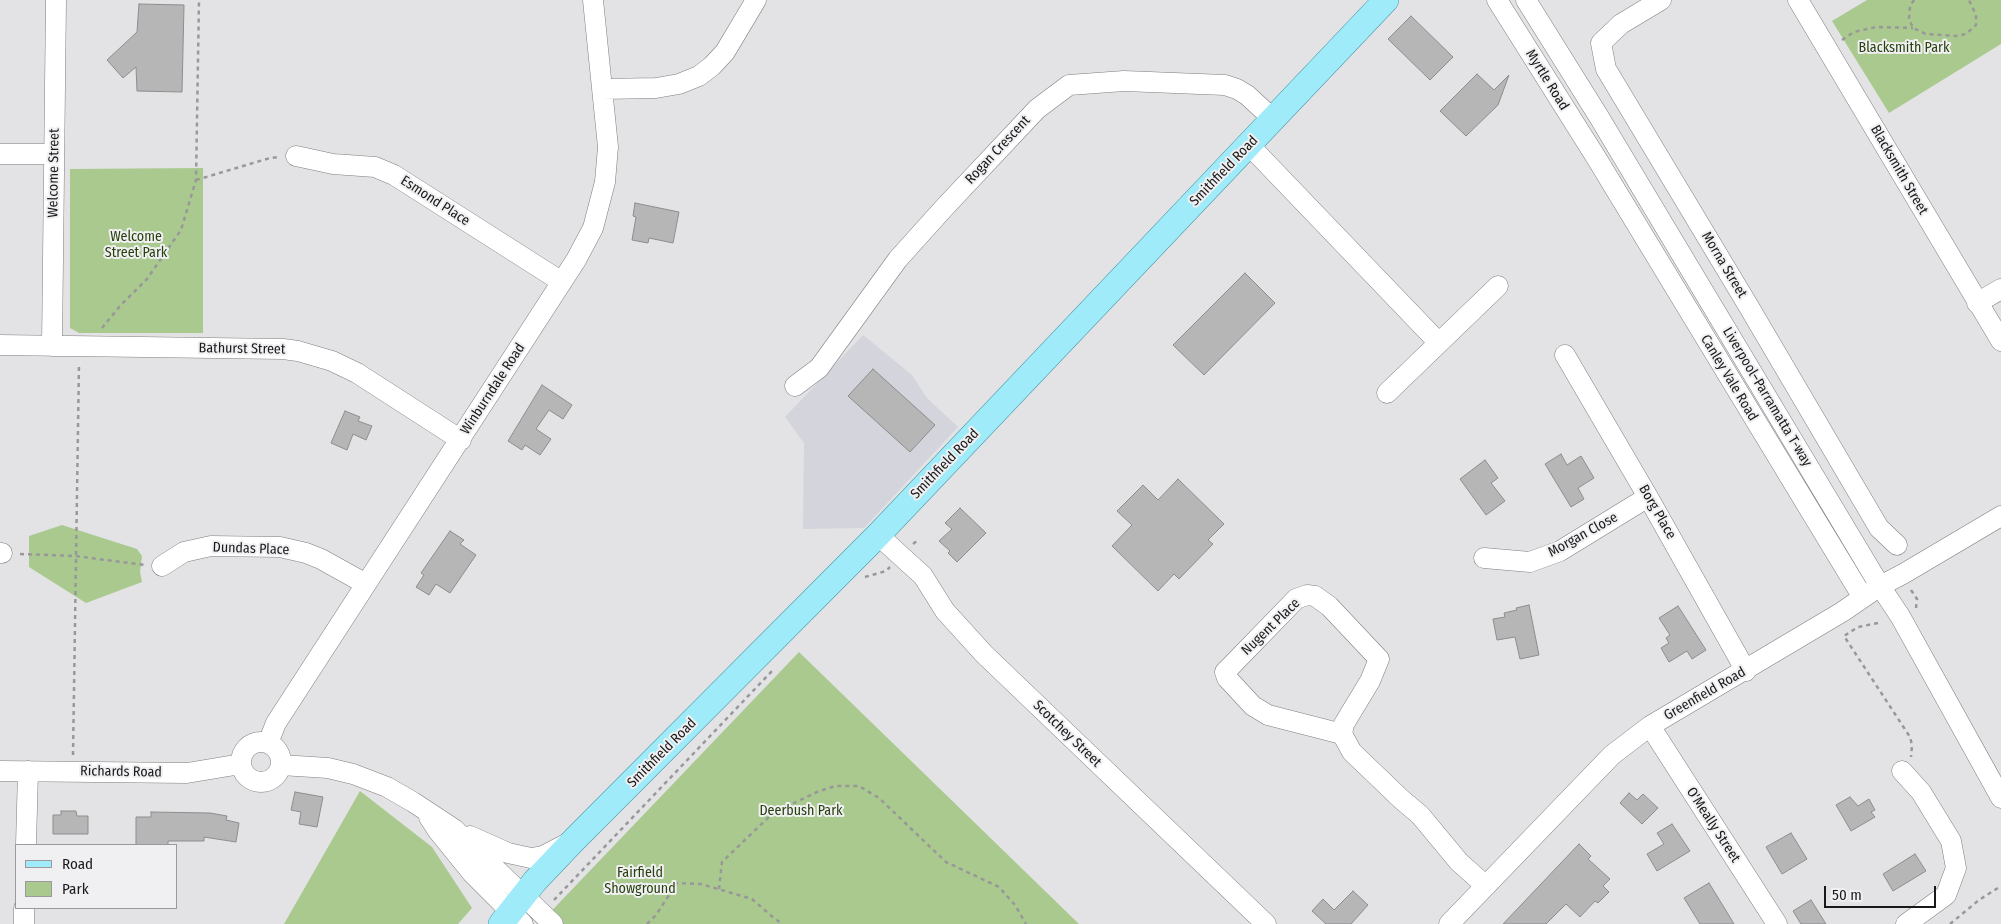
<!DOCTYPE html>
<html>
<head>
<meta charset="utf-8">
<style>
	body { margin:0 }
	#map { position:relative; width:2001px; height:924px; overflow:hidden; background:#e3e3e5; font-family:"Fira Sans Condensed",sans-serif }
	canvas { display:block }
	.legend { position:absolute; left:15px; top:844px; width:162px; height:65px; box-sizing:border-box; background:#f0f0f2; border:1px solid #9a9a9c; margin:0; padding:6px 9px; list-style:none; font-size:15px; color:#19191a }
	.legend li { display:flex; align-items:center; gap:10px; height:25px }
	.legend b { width:25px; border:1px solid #9a9a9c }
	.scale { position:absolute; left:1824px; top:886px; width:112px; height:22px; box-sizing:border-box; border:2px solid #19191a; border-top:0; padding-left:6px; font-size:15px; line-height:18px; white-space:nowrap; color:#19191a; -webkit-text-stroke:4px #f0f0f2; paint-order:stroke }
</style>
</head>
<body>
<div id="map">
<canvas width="2001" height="924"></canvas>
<ul class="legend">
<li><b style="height:6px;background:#a0ebf9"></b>Road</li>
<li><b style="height:14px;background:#a9c98e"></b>Park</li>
</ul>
<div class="scale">50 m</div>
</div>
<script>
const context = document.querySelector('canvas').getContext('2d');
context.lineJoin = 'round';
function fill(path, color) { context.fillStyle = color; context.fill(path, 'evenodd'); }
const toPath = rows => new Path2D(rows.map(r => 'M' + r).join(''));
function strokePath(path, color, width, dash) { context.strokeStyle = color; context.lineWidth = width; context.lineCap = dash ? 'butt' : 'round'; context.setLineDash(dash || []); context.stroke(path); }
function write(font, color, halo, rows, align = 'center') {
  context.font = font + ' "Fira Sans Condensed",sans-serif'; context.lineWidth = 4; context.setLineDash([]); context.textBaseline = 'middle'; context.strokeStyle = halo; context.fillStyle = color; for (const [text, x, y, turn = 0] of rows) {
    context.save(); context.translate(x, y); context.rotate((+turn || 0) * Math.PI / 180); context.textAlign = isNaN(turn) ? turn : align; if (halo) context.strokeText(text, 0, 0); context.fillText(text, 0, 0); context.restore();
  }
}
fill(toPath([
	[863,335,912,375,927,398,958,427,864,528,803,529,804,443,785,417]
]), '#d3d4dc');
fill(toPath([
	[1867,0,2001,0,2001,44,1889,113,1832,21],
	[203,168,203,333,79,333,70,328,70,169],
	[62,525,137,549,142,556,140,572,142,582,86,603,29,567,29,536],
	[799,652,1079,924,539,924],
	[360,791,432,847,472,908,458,924,284,924]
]), '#a9c98e');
const building = toPath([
	[139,4,184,5,182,92,137,91,136,67,123,78,107,60,137,32,139,4],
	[1411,16,1453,57,1430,80,1388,39,1411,16],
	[1477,74,1494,90,1509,75,1498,105,1466,136,1440,111,1477,74],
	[635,203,679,212,673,243,649,238,648,243,632,240,636,217,633,216,635,203],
	[1245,273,1275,303,1204,375,1173,345,1245,273],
	[873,369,935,425,910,452,848,396,873,369],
	[542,385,572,405,563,419,549,410,536,429,551,439,540,455,525,445,522,450,508,441,542,385],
	[345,411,360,417,358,421,372,426,366,440,353,434,347,450,331,443,345,411],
	[1561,454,1567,465,1581,456,1594,478,1578,488,1584,499,1571,507,1545,464,1561,454],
	[1485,460,1498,478,1491,483,1505,501,1486,515,1460,479,1485,460],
	[1178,479,1224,524,1208,540,1213,544,1179,579,1174,574,1158,591,1112,546,1132,525,1117,511,1143,485,1158,500,1178,479],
	[960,508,986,533,957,562,948,553,950,551,939,541,952,529,945,523,960,508],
	[450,531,464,540,460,544,476,555,450,593,436,584,429,595,416,587,424,575,421,573,450,531],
	[1529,605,1539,655,1520,659,1515,637,1497,640,1493,619,1505,617,1504,613,1517,610,1516,608,1529,605],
	[1678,606,1706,650,1692,659,1687,651,1669,662,1661,648,1669,643,1666,638,1670,635,1659,618,1678,606],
	[295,792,323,797,317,827,299,824,301,812,291,810,295,792],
	[1629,793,1637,800,1643,794,1658,808,1642,824,1620,803,1629,793],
	[1850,797,1858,806,1869,799,1875,810,1871,812,1875,817,1851,831,1836,805,1850,797],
	[61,811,76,811,77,816,88,816,88,834,53,834,53,815,61,815,61,811],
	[151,812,210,813,227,816,226,820,239,823,236,842,204,837,204,841,168,841,168,845,136,845,136,817,151,817,151,812],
	[1672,824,1690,851,1657,871,1647,854,1664,844,1657,833,1672,824],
	[1791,833,1807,859,1782,874,1766,847,1791,833],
	[1579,844,1591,856,1588,859,1610,879,1603,886,1609,892,1598,903,1595,901,1580,917,1566,904,1546,924,1503,924,1579,844],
	[1915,854,1926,871,1893,891,1883,874,1915,854],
	[1709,883,1725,909,1734,924,1700,924,1684,898,1709,883],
	[1353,891,1368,905,1351,924,1326,924,1312,911,1323,899,1334,910,1353,891],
	[1811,900,1826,924,1801,924,1793,911,1811,900]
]);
fill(building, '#b6b6b7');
strokePath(building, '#8d8d8e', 1);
const minor = toPath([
	[1497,0,1597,159,1862,596],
	[1526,0,1599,117,1880,586,1900,616,2001,798],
	[1661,0,1621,24,1601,43,1606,69,1749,307,1879,528,1897,545],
	[1798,0,2001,341],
	[603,89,656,88,679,84,699,76,712,66,725,52,756,0],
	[1249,145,1439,343],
	[0,154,54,154],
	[296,156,333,164,375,167,394,175,562,282],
	[1977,303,2001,289],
	[0,345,283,349,298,351,332,361,357,373,461,440],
	[52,346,56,0],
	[1565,355,1648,497,1746,671],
	[795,386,819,368,898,259,943,209,1037,109,1069,85,1124,81,1225,85,1237,89,1247,95,1273,119],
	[1387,393,1498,286],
	[878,535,923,576,945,611,984,654,1266,924],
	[0,553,2,553],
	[1484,558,1530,562,1560,551,1648,497],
	[162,566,184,552,211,546,280,547,306,553,321,559,366,584],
	[1650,726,1777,924],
	[1342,734,1268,715,1253,706,1227,678,1225,672,1231,666,1296,599,1307,595,1315,596,1329,606,1379,659,1370,681,1344,724,1342,734,1352,752,1401,799,1420,815,1459,862,1486,886],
	'241 762a20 20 0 1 1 40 0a20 20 0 1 1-40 0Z',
	[268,743,276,723,576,260,593,228,605,182,608,147,593,0],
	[281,765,328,768,353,774,387,787,413,802,454,829,553,924],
	[0,771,187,773,241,764],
	[1902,771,1921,792,1951,841,1956,868,1946,895,1906,924],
	[429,817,438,831,472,873,523,924],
	[470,836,508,853,531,858,543,856,566,844],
	[26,845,28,771],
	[24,924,24,908],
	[1449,924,1612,755,1650,726,1842,612,1880,586,1903,574,2001,516]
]);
const major = toPath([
	[501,924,535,881,575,839,878,535,1386,0]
]);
strokePath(minor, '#7e7e80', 21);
strokePath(major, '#4899a8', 26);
strokePath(toPath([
	[1914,0,1910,6,1909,19,1913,28,1926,34,1956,36,1966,34,1976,25,1976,15,1969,0],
	[1842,40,1854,32,1876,27,1913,28],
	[196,180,270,158,279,157],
	[102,328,120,306,147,279,181,230,196,180,199,0],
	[913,544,918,540],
	[20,554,75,556,146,565],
	[865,577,886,571,890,567],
	[1911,590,1917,599,1916,608],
	[1878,623,1858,627,1844,636,1910,737,1912,745,1911,757],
	[73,755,79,363],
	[719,889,722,862,773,813,817,792,835,786,859,786,879,798,946,862,999,887,1015,905,1026,924],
	[554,900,772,671],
	[647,924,656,915,677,883,701,884,752,899,775,919,783,924],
	[1950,924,1979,900,2001,886]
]), '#989899', 2.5, [4, 4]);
strokePath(minor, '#fff', 20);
strokePath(major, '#a0ebf9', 25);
write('14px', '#28400e', '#f0f0f2', [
	["Blacksmith Park",1904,48],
	["Welcome",136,237],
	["Street Park",136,253],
	["Deerbush Park",801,811],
	["Fairfield",640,873],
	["Showground",640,889]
]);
write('14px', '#19191a', '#f0f0f2', [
	["Myrtle Road",1547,80,58],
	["Rogan Crescent",998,150,-47],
	["Blacksmith Street",1899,170,60],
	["Smithfield Road",1224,171,-46],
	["Welcome Street",54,173,-89],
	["Esmond Place",435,201,33],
	["Morna Street",1724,265,59],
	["Bathurst Street",242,349,1],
	["Canley Vale Road",1729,378,59],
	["Winburndale Road",493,389,-57],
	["Liverpool–Parramatta T-way",1767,397,59],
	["Smithfield Road",945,464,-46],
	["Borg Place",1657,512,60],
	["Morgan Close",1583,535,-29],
	["Dundas Place",251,549,2],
	["Nugent Place",1271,627,-44],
	["Greenfield Road",1705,694,-30],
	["Scotchey Street",1067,734,44],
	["Smithfield Road",662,753,-45],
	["Richards Road",121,772,1],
	["O'Meally Street",1713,825,57]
]);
</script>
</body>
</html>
